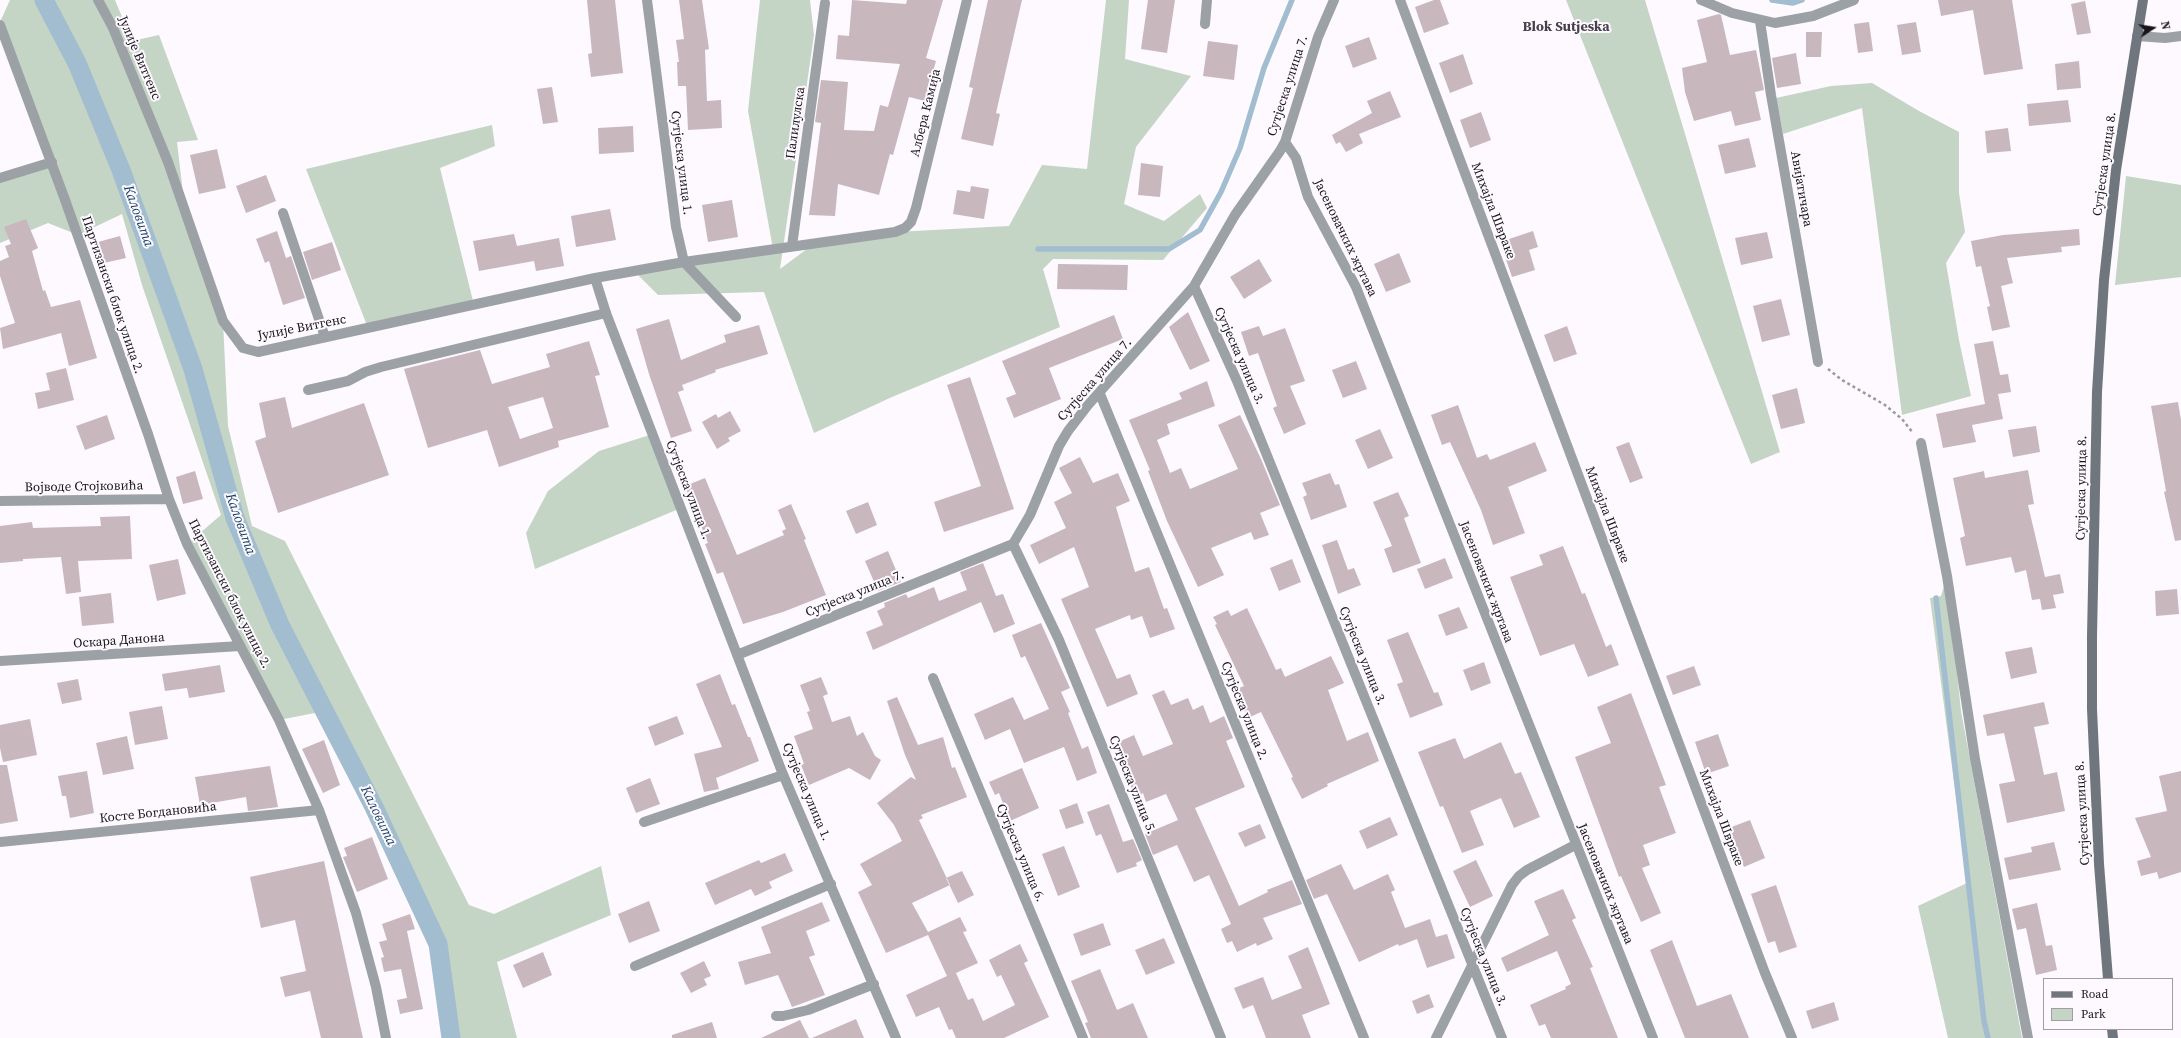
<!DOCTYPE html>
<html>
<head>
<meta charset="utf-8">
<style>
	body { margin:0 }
	#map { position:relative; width:2181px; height:1038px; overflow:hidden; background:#fdf9ff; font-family:"Source Serif 4",serif }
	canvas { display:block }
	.legend { position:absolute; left:2043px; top:978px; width:130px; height:52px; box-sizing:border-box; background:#fdf9ff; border:1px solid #a19ea3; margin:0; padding:5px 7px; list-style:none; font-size:12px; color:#18151a }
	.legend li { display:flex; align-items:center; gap:8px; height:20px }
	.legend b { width:20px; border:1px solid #a19ea3 }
	.north { position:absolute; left:2133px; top:8px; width:40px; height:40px; -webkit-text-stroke:3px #fdf9ff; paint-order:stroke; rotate:78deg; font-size:11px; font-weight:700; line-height:16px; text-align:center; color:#18151a }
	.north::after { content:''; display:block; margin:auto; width:14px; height:18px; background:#18151a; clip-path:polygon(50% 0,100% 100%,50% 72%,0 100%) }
</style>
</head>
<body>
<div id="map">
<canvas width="2181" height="1038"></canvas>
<ul class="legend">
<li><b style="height:5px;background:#6f767e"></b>Road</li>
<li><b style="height:11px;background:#c5d5c5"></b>Park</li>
</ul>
<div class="north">N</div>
</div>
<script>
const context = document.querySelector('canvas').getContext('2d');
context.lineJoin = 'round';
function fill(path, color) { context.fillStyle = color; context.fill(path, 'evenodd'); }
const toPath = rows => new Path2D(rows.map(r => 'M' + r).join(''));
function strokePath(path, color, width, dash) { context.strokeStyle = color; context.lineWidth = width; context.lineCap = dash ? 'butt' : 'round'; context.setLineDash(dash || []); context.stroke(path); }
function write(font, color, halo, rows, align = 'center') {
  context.font = font + ' "Source Serif 4",serif'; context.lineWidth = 4; context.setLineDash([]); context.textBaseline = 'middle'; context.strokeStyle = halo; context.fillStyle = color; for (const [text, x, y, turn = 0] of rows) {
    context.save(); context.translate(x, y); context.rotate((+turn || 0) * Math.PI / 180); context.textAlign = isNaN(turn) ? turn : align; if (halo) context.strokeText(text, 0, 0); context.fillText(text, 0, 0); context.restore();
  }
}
fill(toPath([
	[10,0,115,0,132,41,159,35,198,140,177,142,185,210,223,321,228,426,252,526,285,541,469,905,494,914,601,866,611,915,497,962,517,1038,451,1038,438,944,364,788,325,711,279,720,187,544,221,515,142,285,122,214,78,235,48,223,0,243,0,178,51,162,0,22],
	[760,0,810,0,814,35,780,269,815,243,895,232,1009,226,1042,165,1087,169,1106,0,1129,0,1125,59,1191,76,1136,147,1124,204,1164,221,1200,194,1207,208,1163,260,1053,259,1043,269,1060,327,892,397,814,433,764,292,658,295,634,271,773,249,748,111],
	[1566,0,1645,0,1780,452,1751,464],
	[1872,83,1919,111,1959,132,1959,193,1965,232,1946,263,1959,340,1971,396,1902,415,1862,108,1783,134,1776,98,1831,86],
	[492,125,495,146,440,168,474,305,368,328,306,169],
	[2126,176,2181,185,2181,277,2115,285],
	[653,434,681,508,535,569,526,533,548,491,599,451],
	[1947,576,1961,711,2022,1038,1948,1038,1918,906,1967,883,1930,598,1941,596]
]), '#c5d5c5');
strokePath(toPath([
	[1772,0,1793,3,1802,0],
	[1038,249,1169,249,1200,230,1221,192,1240,148,1264,68,1292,0],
	[1936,598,1984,1021,1988,1038]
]), '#a2bcd0', 5.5);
strokePath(toPath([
	[44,0,77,63,121,170,193,369,235,518,280,625,374,807,438,944,451,1038]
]), '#a2bcd0', 19);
fill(toPath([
	[587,0,615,0,623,73,591,77,588,54,592,53],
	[679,0,702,0,709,49,705,50,707,101,721,100,722,128,688,130,686,86,678,86,677,62,679,62,676,40,684,39],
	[852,0,906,4,907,0,943,0,926,58,936,61,925,101,909,97,893,155,890,154,879,195,838,184,835,216,809,215,821,123,815,122,821,80,848,82,844,130,874,131,880,105,888,107,900,64,836,59,838,35,849,36],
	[988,0,1022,0,996,113,1000,114,993,146,961,139,973,88,969,87],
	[1148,0,1175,0,1167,53,1141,49],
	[1434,0,1440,0,1449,24,1424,33,1415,7],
	[1938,0,2012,0,2023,69,1984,75,1973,10,1941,16],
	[2085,1,2091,33,2077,35,2071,4],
	[1719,14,1721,15,1730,55,1756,50,1764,90,1755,92,1761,120,1735,126,1731,111,1694,121,1685,92,1682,68,1707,62,1697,20],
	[1869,22,1873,51,1858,53,1854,24],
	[1916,22,1921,52,1902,55,1897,25],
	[1806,32,1822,32,1821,57,1806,57],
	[1369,37,1377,59,1353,68,1345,46],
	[1208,41,1238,45,1234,80,1203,76],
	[1796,53,1801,84,1777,88,1772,58],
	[1463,54,1473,84,1450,93,1439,63],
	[2079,61,2081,88,2057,90,2055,64],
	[552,87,558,122,543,124,537,89],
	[1390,91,1401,117,1359,134,1363,143,1346,152,1340,142,1336,144,1332,135,1372,113,1367,101],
	[2068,100,2071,122,2029,126,2027,104],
	[1481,112,1491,140,1470,148,1460,120],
	[633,126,634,152,599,154,598,128],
	[2008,128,2011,151,1987,153,1985,131],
	[1749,138,1756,167,1725,174,1718,145],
	[217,149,226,188,199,194,190,155],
	[1141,163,1163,166,1160,197,1138,195],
	[266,175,276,201,246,213,236,186],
	[971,186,989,189,984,219,953,214,957,190,970,192],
	[732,200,738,237,708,242,702,205],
	[610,209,616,240,576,247,571,216],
	[26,219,38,248,32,251,43,291,45,290,51,307,80,300,97,358,69,366,61,333,3,349,0,328,15,323,0,276,0,261,9,257,5,246,11,244,4,227],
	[2079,229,2080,245,2061,247,2062,252,2007,258,2013,283,2001,286,2010,327,1992,331,1987,307,1990,306,1981,266,1976,267,1971,241,2003,235],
	[277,231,286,258,291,256,305,298,283,305,269,261,265,263,256,239],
	[1533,231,1538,247,1529,250,1535,270,1512,277,1500,242],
	[1767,232,1773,258,1741,265,1735,238],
	[514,234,517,246,559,238,564,266,536,271,534,261,479,271,473,241],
	[120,236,126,258,104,263,98,242],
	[332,242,341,270,312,280,303,252],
	[1399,253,1411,282,1386,292,1374,264],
	[1259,259,1272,281,1244,299,1230,277],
	[1058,264,1128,265,1127,290,1057,289],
	[1781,299,1790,335,1762,342,1753,306],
	[1188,312,1210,361,1190,370,1169,327],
	[1114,315,1123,339,1049,368,1061,399,1014,418,1006,398,1016,394,1002,361],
	[669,319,681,360,726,342,724,335,759,325,768,354,715,370,716,372,682,385,684,390,678,392,692,431,671,438,649,374,636,329],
	[1259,326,1263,336,1285,328,1305,381,1290,386,1306,424,1284,434,1273,408,1277,406,1258,353,1249,356,1241,332],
	[1567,326,1577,354,1554,362,1544,335],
	[589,341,600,375,595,376,609,427,558,441,559,447,499,467,487,430,428,448,404,369,480,350,492,384,550,367,546,354],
	[543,397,553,428,520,439,508,407],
	[1993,341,2000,375,2008,374,2011,392,1998,394,2003,419,1972,425,1976,442,1943,448,1936,414,1985,404,1974,344],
	[1356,361,1367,389,1343,398,1332,370],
	[66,368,74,400,38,409,35,393,50,390,46,373],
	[970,377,1014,509,944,532,934,502,981,486,947,385],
	[1207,381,1215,406,1167,424,1170,434,1157,440,1170,473,1181,468,1190,489,1238,469,1218,425,1240,415,1261,459,1280,505,1260,513,1269,535,1254,540,1251,532,1211,548,1224,575,1198,587,1167,521,1148,471,1150,470,1129,420,1182,399,1179,393],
	[1797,388,1805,423,1781,429,1772,395],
	[285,397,292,428,364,403,389,475,278,513,255,441,266,437,259,403],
	[2178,402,2181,420,2181,540,2175,541,2164,492,2166,491,2151,406],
	[1458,405,1477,458,1487,454,1490,460,1535,442,1547,471,1508,487,1525,533,1493,545,1481,510,1450,442,1442,445,1431,415],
	[730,411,741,431,728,438,730,441,717,449,702,422,716,414,718,418],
	[107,415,115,439,85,450,76,426],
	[2036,426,2040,452,2013,457,2008,430],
	[1380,429,1393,458,1368,469,1355,440],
	[1629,442,1643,478,1630,483,1616,447],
	[1080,457,1093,483,1118,473,1130,501,1116,507,1135,572,1149,567,1164,609,1167,608,1175,629,1150,638,1142,616,1131,620,1130,615,1095,629,1117,679,1130,674,1138,694,1107,707,1061,599,1089,587,1074,547,1039,564,1030,545,1066,528,1054,502,1072,493,1059,468],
	[2028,470,2034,504,2028,505,2045,577,2060,574,2064,593,2053,595,2056,608,2042,610,2040,599,2032,600,2026,570,2015,573,2011,557,1966,566,1960,538,1965,536,1953,478,1984,471,1985,478],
	[195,471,203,499,183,504,176,477],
	[1330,473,1335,485,1339,484,1347,507,1311,520,1303,497,1307,495,1302,483],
	[705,478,737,555,784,535,782,531,786,529,778,510,791,504,806,539,804,540,826,595,783,612,743,624,723,572,717,574,705,544,708,543,685,486],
	[1398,492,1409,516,1404,518,1421,563,1393,573,1384,549,1392,546,1373,502],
	[868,502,877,525,856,534,846,511],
	[130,516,132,559,78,561,81,592,66,594,61,557,23,559,23,561,0,563,0,526,32,522,33,528,101,526,100,517],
	[1337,540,1348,570,1354,568,1361,585,1338,594,1322,545],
	[1563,546,1582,594,1585,593,1606,647,1611,644,1619,665,1588,677,1574,644,1540,656,1510,577,1543,565,1539,555],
	[888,551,901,582,878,591,865,561],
	[1445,558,1453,578,1425,589,1417,569],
	[178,559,186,594,157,601,149,565],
	[1292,559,1301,582,1279,591,1270,568],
	[983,563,996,596,1003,594,1015,624,994,633,981,602,873,650,866,632,883,625,877,611,885,607,884,603,906,594,908,598,934,587,939,601,967,590,960,572],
	[2177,589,2179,614,2156,616,2155,591],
	[111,593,114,623,82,626,79,597],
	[1459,607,1468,628,1446,636,1438,615],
	[1247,608,1276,670,1281,668,1285,677,1331,656,1344,683,1328,690,1347,741,1368,732,1379,761,1327,784,1328,786,1302,799,1291,778,1293,777,1261,712,1248,718,1234,690,1244,686,1215,625,1217,624,1213,617,1228,610,1231,616],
	[1041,623,1070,688,1061,692,1070,712,1068,713,1082,749,1088,746,1097,773,1077,781,1064,747,1024,763,1010,729,985,740,974,714,1013,697,1024,720,1049,709,1025,656,1021,658,1012,635],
	[1408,632,1434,693,1438,692,1443,705,1410,718,1397,684,1403,682,1387,640],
	[2032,647,2037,673,2011,679,2005,652],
	[1484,662,1491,683,1471,691,1463,670],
	[220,665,225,692,189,698,187,688,165,691,162,674],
	[1694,666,1701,685,1673,695,1666,676],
	[720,674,732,705,735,704,748,737,750,737,759,761,716,778,719,789,704,792,694,754,722,747,696,684],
	[821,677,828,694,823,696,832,722,850,716,857,736,863,732,875,756,881,760,870,780,849,768,809,785,801,765,804,764,794,736,813,729,807,712,810,711,800,685],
	[78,679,82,700,62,704,57,683],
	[1164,690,1171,705,1188,698,1193,710,1203,705,1210,723,1224,716,1233,738,1226,741,1245,787,1195,808,1239,906,1268,892,1267,890,1292,880,1302,904,1263,918,1273,939,1257,946,1256,943,1237,952,1232,941,1227,943,1221,929,1231,924,1209,875,1194,882,1177,845,1153,855,1145,834,1178,820,1166,794,1146,802,1143,793,1135,797,1114,744,1134,735,1143,756,1173,744,1152,695],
	[1631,693,1666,785,1659,787,1676,833,1643,845,1650,865,1642,868,1661,913,1641,922,1621,876,1619,877,1575,757,1611,743,1597,707],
	[897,697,918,745,943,737,952,768,955,767,967,797,921,815,923,818,919,820,950,885,912,903,928,932,960,917,967,931,963,932,978,963,956,973,968,1000,973,998,983,1021,1015,1005,1001,975,997,977,989,960,1020,944,1028,961,1024,963,1049,1017,1004,1038,956,1038,952,1029,949,1030,939,1007,916,1017,906,995,947,976,928,935,886,953,858,892,872,885,860,864,902,841,894,825,877,803,911,777,916,780,905,755,887,701],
	[2044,702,2049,724,2034,727,2044,775,2057,772,2065,811,2007,823,1999,784,2015,781,2004,733,1987,736,1983,715],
	[162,706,168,739,135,745,129,712],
	[677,716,684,734,655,746,648,727],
	[30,719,37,755,3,762,0,748,0,725],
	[1718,734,1729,766,1706,774,1695,742],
	[127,736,134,769,103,775,96,743],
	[1455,738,1464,759,1501,742,1515,774,1521,772,1540,817,1514,828,1501,798,1470,811,1484,845,1462,853,1443,806,1440,807,1418,752],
	[324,740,340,785,323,793,302,749],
	[0,765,7,765,18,821,0,824],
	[270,766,278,807,248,811,246,797,200,805,195,777],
	[1022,768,1039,808,1010,821,999,793,995,795,989,782],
	[87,771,94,813,70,818,66,796,62,796,58,776],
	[2181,771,2181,872,2159,879,2157,872,2141,876,2137,861,2151,857,2135,818,2167,811,2159,776],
	[650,778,660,804,636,813,626,788],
	[1077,803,1084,823,1066,829,1059,810],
	[1109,804,1123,842,1133,839,1142,860,1136,863,1137,866,1117,873,1101,834,1096,836,1087,812],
	[1390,817,1398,835,1367,849,1359,831],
	[1750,820,1765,858,1744,867,1729,828],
	[1260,824,1266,838,1245,847,1238,833],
	[372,837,388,879,357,892,343,857,347,856,344,848],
	[2054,842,2061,870,2009,880,2004,858,2032,852,2031,847],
	[1064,846,1080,887,1058,896,1042,854],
	[785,853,793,871,769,882,772,888,755,896,751,889,715,905,705,883,759,860,761,863],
	[1476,860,1493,896,1470,907,1453,871],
	[324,861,360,1025,363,1038,321,1038,310,991,285,997,280,977,306,971,295,920,261,928,250,877],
	[1341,864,1354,890,1388,874,1395,890,1391,892,1405,928,1430,919,1436,937,1447,934,1455,958,1427,968,1417,939,1399,946,1398,944,1359,962,1327,894,1314,899,1306,880],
	[962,871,974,895,958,903,946,878],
	[1776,885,1797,947,1779,953,1775,941,1768,943,1751,894],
	[1563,889,1576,918,1572,920,1593,967,1590,968,1618,1038,1551,1038,1545,1024,1539,1026,1530,1005,1566,989,1565,987,1571,984,1557,951,1507,972,1501,958,1549,935,1534,901],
	[649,901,660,931,629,943,618,914],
	[822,902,830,921,806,931,815,955,809,957,825,995,792,1007,778,975,745,985,738,962,771,953,761,927],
	[2037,903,2046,946,2052,945,2057,970,2036,975,2026,928,2017,930,2012,909],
	[410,914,415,929,407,931,423,1009,400,1014,397,1000,407,998,401,969,384,972,381,958,384,957,379,942,387,940,382,924],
	[1103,923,1111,945,1081,956,1073,934],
	[1164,938,1175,963,1146,975,1135,950],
	[1672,940,1697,1006,1731,994,1749,1038,1685,1038,1650,950],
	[1308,947,1330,1004,1302,1015,1311,1038,1266,1038,1253,1005,1243,1009,1234,988,1263,977,1272,1000,1302,988,1288,956],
	[543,952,552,975,523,988,513,965],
	[704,961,711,976,704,979,707,985,691,993,680,973],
	[1100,969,1117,1010,1133,1003,1148,1038,1091,1038,1085,1023,1088,1022,1071,981],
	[1429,994,1434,1007,1417,1014,1412,1001],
	[1834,1002,1839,1020,1812,1029,1806,1011],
	[856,1019,864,1038,812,1038],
	[800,1020,809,1038,761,1038],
	[712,1022,717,1038,672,1038,672,1035]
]), '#c9b7be');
strokePath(toPath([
	[1828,369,1842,380,1885,405,1902,419,1913,433]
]), '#9c999e', 2.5, [3, 3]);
strokePath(toPath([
	[308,390,348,381,365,372,381,367,606,313]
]), '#9ca1a6', 10);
strokePath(toPath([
	[98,0,113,28,168,162,223,321,243,348,258,352,595,278,684,262,895,232,905,228,911,222,916,208,967,0],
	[647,0,676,227,684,262],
	[1400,0,1765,973,1792,1038],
	[1701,0,1732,13,1775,23,1813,16,1854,0],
	[1760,21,1771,95,1818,362],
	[1205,24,1207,0],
	[0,25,64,197,148,434,169,499,187,544,279,720,319,810,356,913,376,987,386,1038],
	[2137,36,2165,38,2181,36],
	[1285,142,1296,158,1308,197,1356,287,1653,1038],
	[0,178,52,162],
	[283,213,325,337],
	[792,246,825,3],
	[684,262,736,317],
	[595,278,606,313,782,772,896,1038],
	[1194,286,1237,381,1502,1038],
	[1100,394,1364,1038],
	[1921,443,1947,576,1975,759,2028,1038],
	[0,501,169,499],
	[1013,544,1059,640,1221,1038],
	[737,655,1013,544,1030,515,1059,446,1068,431,1088,405,1194,286,1235,215,1280,151,1285,142,1318,37,1334,0],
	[0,661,240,646],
	[933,678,1083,1038],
	[644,822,783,775],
	[0,842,319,810],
	[635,966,831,884],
	[776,1016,783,1016,808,1010,874,984],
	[1436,1038,1512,885,1519,876,1527,870,1575,845]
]), '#9ca1a6', 10);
strokePath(toPath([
	[2108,979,2099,864,2092,709,2092,636,2097,392,2104,280,2116,170,2143,0],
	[2112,1029,2113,1038]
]), '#6f767e', 10);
write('13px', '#18151a', '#fdf9ff', [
	["Јулије Витгенс",139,58,67],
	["Сутјеска улица 7.",1288,86,-72],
	["Албера Камија",926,113,-76],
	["Палилулска",796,123,-82],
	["Сутјеска улица 1.",681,163,83],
	["Сутјеска улица 8.",2105,164,-82],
	["Авијатичара",1801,189,80],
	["Михајла Швраке",1493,211,69],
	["Јасеновачких жртава",1345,238,64],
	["Партизански блок улица 2.",112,295,71],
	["Јулије Витгенс",302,328,-11],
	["Сутјеска улица 3.",1239,356,66],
	["Сутјеска улица 7.",1095,380,-49],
	["Војводе Стојковића",84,487,-1],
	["Сутјеска улица 8.",2082,488,-89],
	["Сутјеска улица 1.",688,490,69],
	["Михајла Швраке",1607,515,69],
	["Јасеновачких жртава",1486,582,69],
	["Партизански блок улица 2.",229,594,63],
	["Сутјеска улица 7.",855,594,-22],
	["Оскара Данона",119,641,-4],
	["Сутјеска улица 3.",1362,656,68],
	["Сутјеска улица 2.",1244,711,68],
	["Сутјеска улица 5.",1132,785,68],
	["Сутјеска улица 1.",806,792,67],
	["Косте Богдановића",158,813,-6],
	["Сутјеска улица 8.",2083,813,-93],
	["Михајла Швраке",1721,818,69],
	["Сутјеска улица 6.",1020,853,67],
	["Јасеновачких жртава",1605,884,68],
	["Сутјеска улица 3.",1483,957,68]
]);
write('bold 14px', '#47404c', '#fdf9ff', [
	["Blok Sutjeska",1566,27]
]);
write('italic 14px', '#123f5d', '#fdf9ff', [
	["Каловита",138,216,70],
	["Каловита",240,524,70],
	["Каловита",378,816,64]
]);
</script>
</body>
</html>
